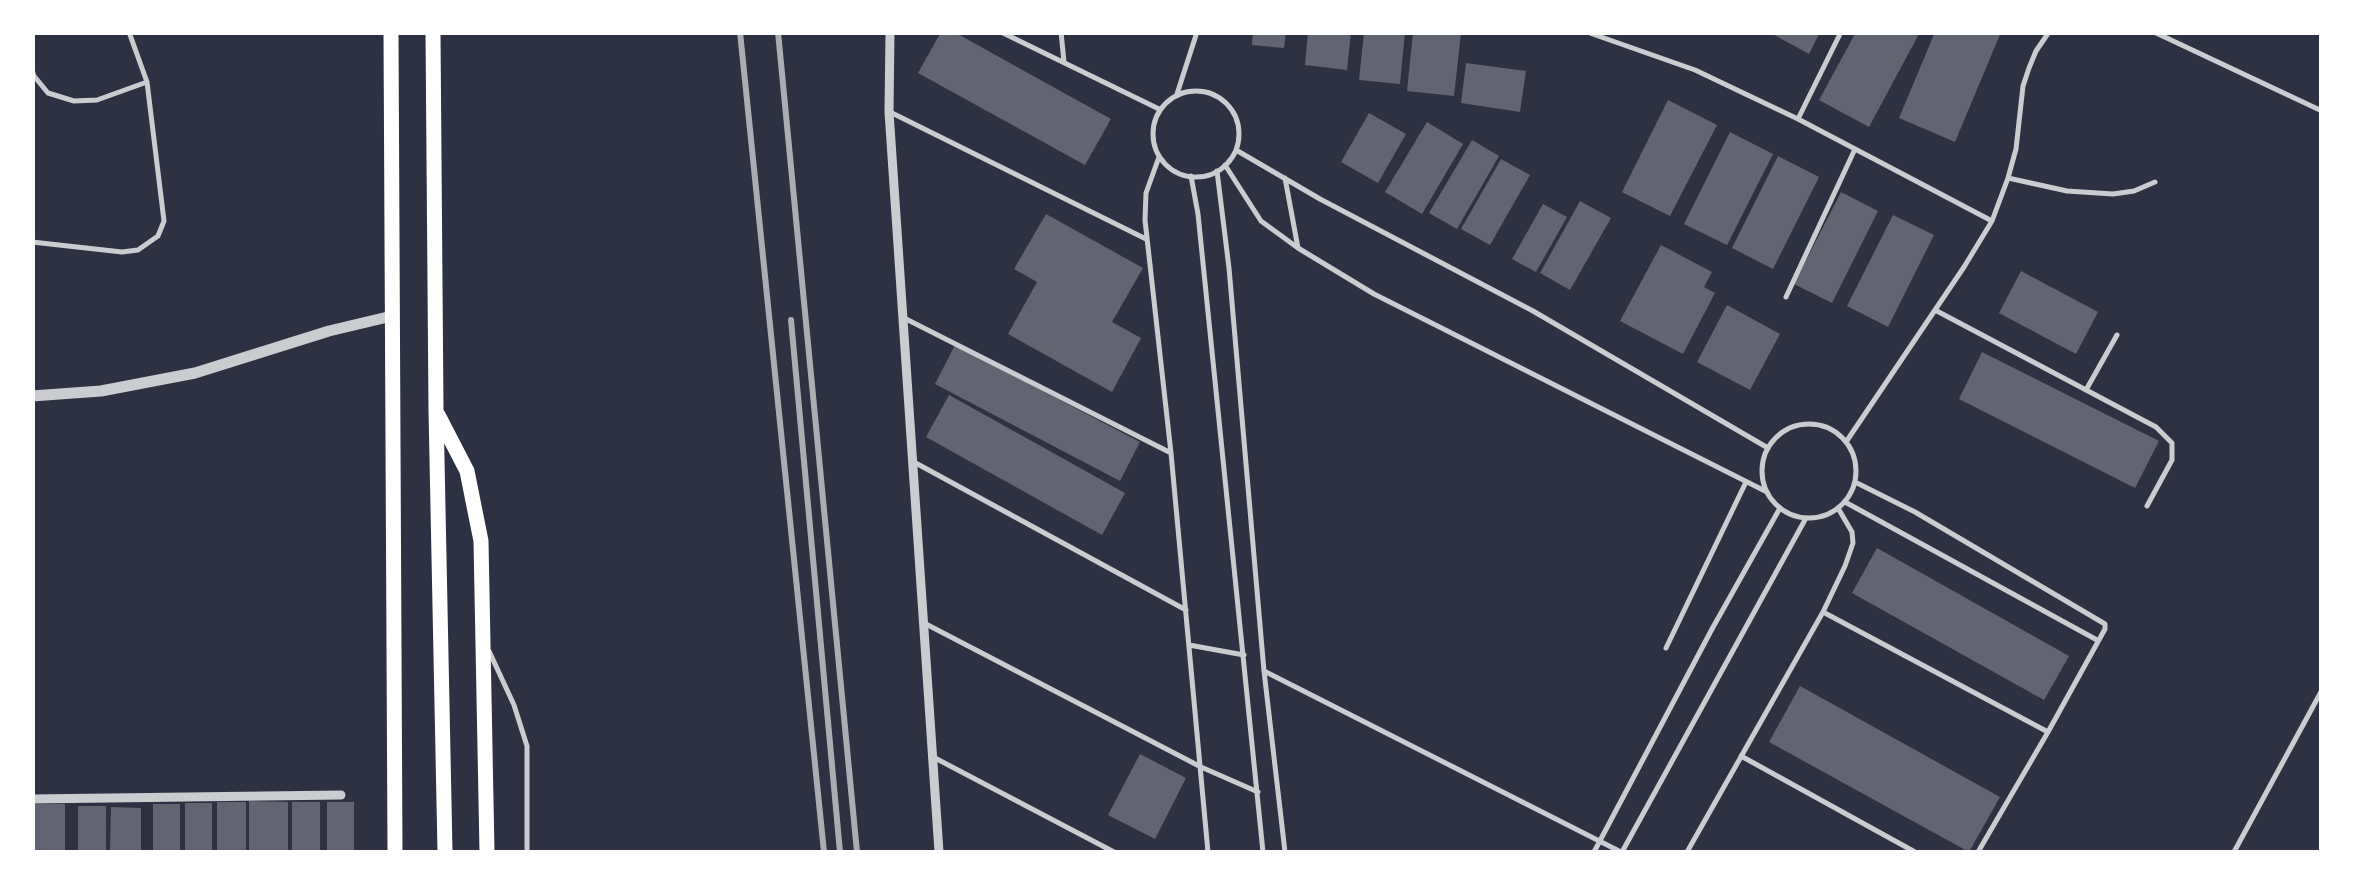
<!DOCTYPE html>
<html>
<head>
<meta charset="utf-8">
<style>
	body { margin:0 }
	#map { position:relative; width:2354px; height:885px; overflow:hidden; background:#2d3142; font-family:Quicksand,sans-serif }
	canvas { display:block }
	.frame { position:absolute; inset:0; border:35px solid #fff; pointer-events:none }
</style>
</head>
<body>
<div id="map">
<canvas width="2354" height="885"></canvas>
<div class="frame"></div>
</div>
<script>
const context = document.querySelector('canvas').getContext('2d');
context.lineJoin = 'round';
function fill(path, color) { context.fillStyle = color; context.fill(path, 'evenodd'); }
const toPath = rows => new Path2D(rows.map(r => 'M' + r).join(''));
function strokePath(path, color, width, dash) { context.strokeStyle = color; context.lineWidth = width; context.lineCap = dash ? 'butt' : 'round'; context.setLineDash(dash || []); context.stroke(path); }
fill(toPath([
	[941,32,954,32,1111,119,1085,165,918,73],
	[1253,32,1286,32,1284,48,1252,45],
	[1308,32,1351,32,1347,70,1305,65],
	[1364,32,1405,32,1400,84,1359,80],
	[1413,32,1461,33,1454,96,1407,91],
	[1769,32,1820,32,1809,54],
	[1856,32,1920,32,1869,127,1819,100],
	[1935,32,2001,32,1955,142,1899,118],
	[1466,63,1526,71,1520,112,1461,103],
	[1668,100,1717,125,1670,216,1622,192],
	[1369,113,1406,134,1378,183,1341,162],
	[1427,122,1463,144,1422,214,1385,192],
	[1730,132,1773,154,1727,245,1684,224],
	[1472,140,1499,156,1457,229,1429,213],
	[1778,156,1819,177,1773,269,1732,248],
	[1501,159,1530,175,1490,245,1461,229],
	[1841,192,1878,211,1832,303,1794,284],
	[1580,201,1611,218,1570,290,1540,273],
	[1543,204,1567,217,1536,272,1512,259],
	[1046,214,1143,268,1112,322,1141,338,1112,392,1008,334,1037,282,1014,269],
	[1893,215,1934,235,1888,327,1847,306],
	[1661,245,1712,272,1704,287,1715,293,1683,354,1620,321],
	[2021,271,2098,312,2076,354,1999,313],
	[1727,305,1780,334,1750,390,1697,362],
	[955,345,1140,442,1120,481,935,384],
	[1982,352,2159,441,2135,488,1959,399],
	[949,395,1125,493,1102,535,926,437],
	[1877,548,2069,656,2044,700,1852,593],
	[1800,686,2000,797,1969,852,1769,742],
	[1140,754,1186,778,1155,839,1108,815],
	[249,801,288,802,288,852,249,852],
	[217,802,246,802,246,852,217,852],
	[292,802,320,802,320,852,292,852],
	[327,802,354,802,354,852,327,852],
	[185,803,212,803,212,852,185,852],
	[35,804,65,804,65,852,35,852],
	[153,804,180,804,180,852,153,852],
	[78,806,106,806,106,852,78,852],
	[111,807,141,808,141,852,110,852]
]), '#626471');
strokePath(toPath([
	[1001,32,1159,109],
	[1061,32,1064,62],
	[1587,32,1695,70,1798,119,1992,221],
	[2154,32,2322,111],
	[32,70,34,76,48,93,74,101,97,100,147,82],
	'1153 134a43 43 0 1 1 86 0a43 43 0 1 1-86 0Z',
	[1177,94,1197,32],
	[892,113,1146,239],
	[1798,119,1841,32],
	[1236,150,1320,199,1533,311,1768,448],
	[1159,157,1146,193,1145,220,1171,453,1208,852],
	[1225,165,1261,221,1298,248,1374,294,1767,492],
	[1217,171,1229,268,1264,671,1285,852],
	[1191,176,1198,214,1263,852],
	[1285,178,1298,248],
	[2008,178,2067,191,2113,194,2134,191,2155,182],
	[32,242,122,252,138,250,158,236,164,221,147,82,129,32],
	[1786,297,1855,149],
	[1935,310,2156,427,2172,443,2172,460,2147,506],
	[906,319,1171,453],
	[2086,390,2117,335],
	'1762 471a47 47 0 1 1 94 0a47 47 0 1 1-94 0Z',
	[1846,442,1964,267,1992,221,2008,178,2016,149,2023,86,2029,68,2036,51,2049,32],
	[912,461,1186,610],
	[1855,482,1915,512,2105,624,2105,629,2048,732,1978,852],
	[1845,502,2097,640],
	[1823,612,2048,732],
	[924,623,1201,767,1258,792],
	[1189,645,1244,655],
	[1666,648,1746,482],
	[489,651,514,705,527,746,527,852],
	[1264,671,1621,852],
	[1741,756,1915,852],
	[935,758,1114,852],
	[1594,852,1712,629,1780,508],
	[1622,852,1806,518],
	[1687,852,1823,612,1845,566,1853,543,1852,532,1838,508],
	[2234,852,2322,690]
]), '#caccd0', 5);
strokePath(toPath([
	[890,32,889,112,939,852],
	[32,799,341,795]
]), '#caccd0', 9);
strokePath(toPath([
	[32,396,101,391,195,373,329,331,392,316]
]), '#caccd0', 11);
strokePath(toPath([
	[391,32,395,852],
	[433,32,436,410,445,852],
	[438,415,467,471,481,541,487,852]
]), '#fff', 15);
strokePath(toPath([
	[740,32,824,852],
	[778,32,857,852],
	[791,320,840,852]
]), '#abadb3', 6);
</script>
</body>
</html>
